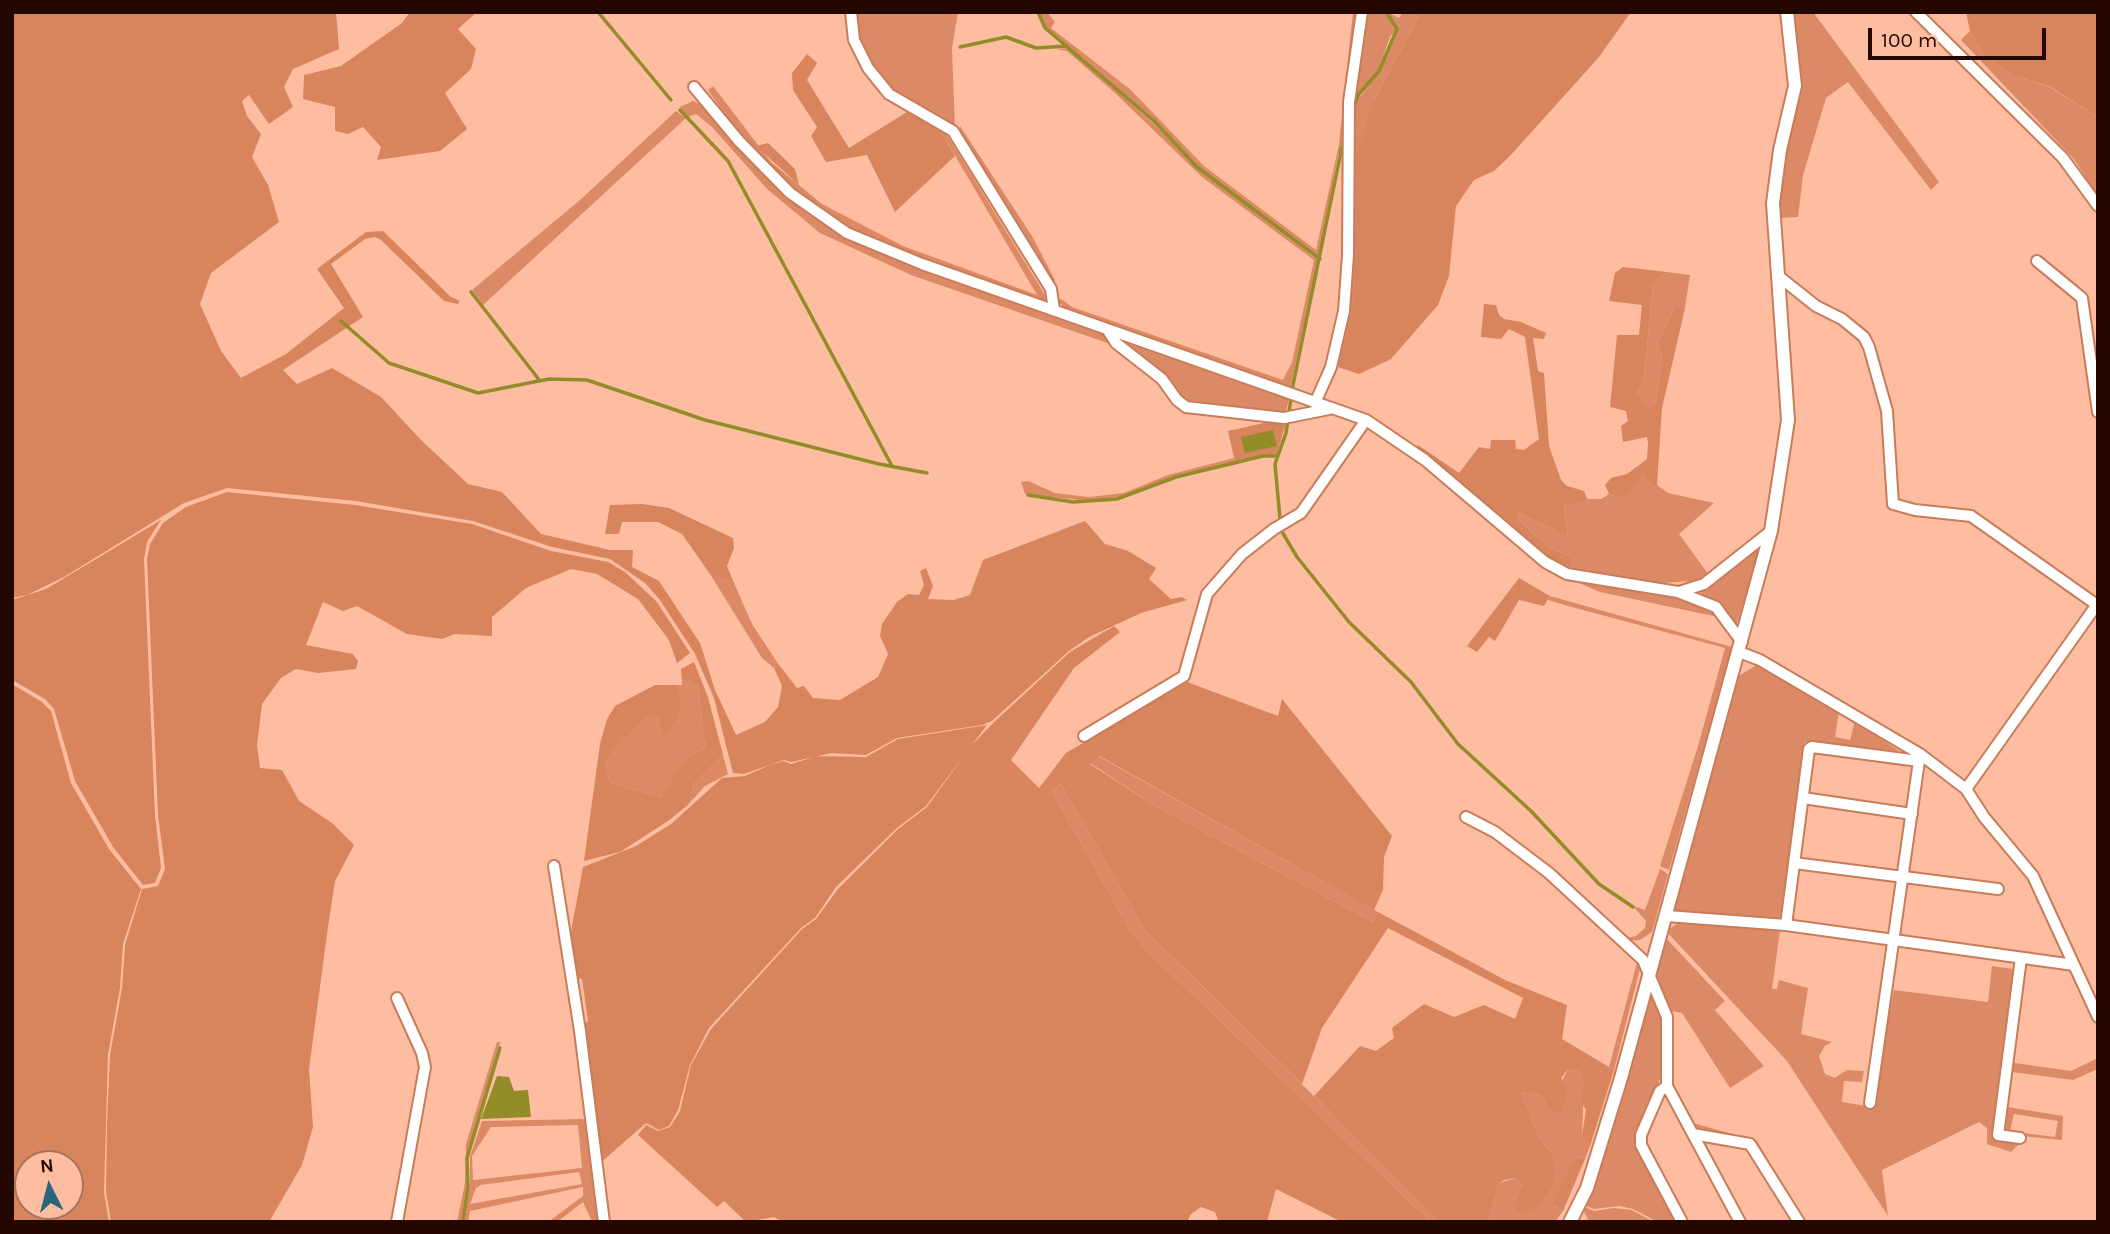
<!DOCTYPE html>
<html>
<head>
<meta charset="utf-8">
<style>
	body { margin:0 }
	#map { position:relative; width:2110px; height:1234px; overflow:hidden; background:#febda0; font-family:Karla,sans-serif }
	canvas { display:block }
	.frame { position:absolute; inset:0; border:14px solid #230700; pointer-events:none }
	.north { position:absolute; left:14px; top:1150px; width:70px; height:70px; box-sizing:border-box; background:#febda0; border:2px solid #a67460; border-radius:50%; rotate:354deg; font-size:19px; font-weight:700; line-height:28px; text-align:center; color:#230700 }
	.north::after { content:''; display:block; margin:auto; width:24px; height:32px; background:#28667c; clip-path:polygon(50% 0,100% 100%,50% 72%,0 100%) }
	.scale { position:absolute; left:1868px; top:28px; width:178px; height:32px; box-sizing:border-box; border:4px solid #230700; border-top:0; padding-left:9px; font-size:21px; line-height:24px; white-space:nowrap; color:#230700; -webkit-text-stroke:5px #febda0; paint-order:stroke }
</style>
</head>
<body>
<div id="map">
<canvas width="2110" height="1234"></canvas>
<div class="frame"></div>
<div class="north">N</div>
<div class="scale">100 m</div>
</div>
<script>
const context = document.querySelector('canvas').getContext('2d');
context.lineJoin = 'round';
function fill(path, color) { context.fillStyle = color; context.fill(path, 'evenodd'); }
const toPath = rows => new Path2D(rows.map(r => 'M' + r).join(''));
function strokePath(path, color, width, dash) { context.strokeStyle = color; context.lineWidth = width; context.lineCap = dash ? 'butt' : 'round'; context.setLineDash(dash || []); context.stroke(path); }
fill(toPath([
	[853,12,958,12,952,48,955,130,893,95,860,52],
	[1039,12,1047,12,1055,22,1051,28,1131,90,1204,166,1316,250,1339,144,1353,12,1358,12,1344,145,1338,156,1319,257,1198,167,1155,121,1045,27],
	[1364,12,1385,12,1396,29,1390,37,1378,70,1353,103,1353,143,1355,104,1379,71,1398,30,1387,12,1399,18,1403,12,1421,12,1374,100,1354,302,1338,367,1335,365,1349,306,1350,104],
	[1792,12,1813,12,1939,182,1931,190,1848,82,1826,98,1803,175,1798,217,1780,218,1783,158,1800,74],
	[1970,31,1983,54,2014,76,2048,86,2098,117,2098,197,2074,159,1961,40],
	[1068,48,1153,123,1198,169,1318,260,1290,390,1067,311,1057,300,1061,299,1072,307,1283,380,1292,362,1314,260,1202,177,1115,93,1067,51,1056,49],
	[713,86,771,162,822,204,903,246,1037,295,937,125,944,130,1045,295,1046,302,924,260,836,222,793,192,744,142,708,90],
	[693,101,703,105,765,177,802,210,850,241,934,274,1105,335,1116,346,911,275,820,233,767,189,712,127,696,114,688,117,681,110,680,107],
	[676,111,686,118,483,305,472,290,580,200],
	[960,126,1032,236,1055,280,1053,292,958,138],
	[1667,272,1690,275,1685,308,1674,308,1657,345,1662,356,1656,402,1649,412,1637,392,1643,383,1646,359,1653,284],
	[1117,340,1289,399,1285,415,1189,403],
	[1234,458,1235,462,1175,477,1126,496,1088,501,1025,494,1021,482,1028,481,1055,493,1089,497,1124,493,1168,475],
	[1642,474,1654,488,1657,485,1668,493,1714,503,1679,534,1709,575,1692,581,1661,583,1571,568,1571,557,1547,546,1517,518,1517,512,1568,536,1564,502,1582,504,1587,499,1601,499,1609,494,1620,498],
	[1763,541,1735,629,1703,598,1701,590],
	[710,574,734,583,752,624,779,665,774,668,762,658],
	[1565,577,1697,603,1708,606,1718,617,1600,592],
	[1550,596,1732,647,1669,870,1660,866,1698,746,1725,648,1568,606,1548,600],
	[1755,666,1765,666,1839,712,1835,737,1850,740,1855,721,1899,751,1805,742,1781,922,1676,912,1674,904,1737,677],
	[690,679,698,688,705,748,692,755,661,797,610,783,605,763,612,748,620,738,630,736,645,717,657,717,663,737,681,700,678,685,682,685,682,680],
	[723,755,728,774,705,786,688,805,694,784],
	[1098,756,1378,912,1373,922,1150,803,1090,763],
	[1061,784,1144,929,1442,1222,1431,1222,1147,951,1130,930,1051,790],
	[1660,869,1668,874,1652,932,1640,940,1625,941,1623,939,1636,936,1645,928,1646,921,1633,906,1645,910],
	[1680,922,1780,931,1772,989,1777,989,1779,980,1808,988,1801,1034,1832,1042,1825,1046,1819,1056,1825,1074,1835,1078,1847,1070,1864,1071,1862,1082,1844,1081,1842,1102,1872,1107,1894,990,1988,1002,1992,966,2013,969,1992,1137,2021,1142,2011,1152,1987,1144,1987,1128,1979,1122,1882,1170,1888,1216,1787,1061,1666,931],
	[1665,937,1725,1001,1715,1010,1764,1066,1730,1088,1682,1013,1673,1011,1671,1074,1675,1089,1693,1123,1757,1141,1794,1203,1791,1204,1744,1139,1695,1127,1669,1081,1670,1022,1655,971],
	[1638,959,1642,961,1614,1070,1609,1067],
	[1654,996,1662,1015,1662,1073,1638,1138,1678,1222,1658,1222,1633,1209,1620,1206,1594,1209,1582,1204,1649,997],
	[497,1042,500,1042,496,1061,466,1158,467,1187,462,1222,457,1222,465,1183,466,1144],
	[2098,1058,2098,1069,2073,1080,2012,1072,2008,1107,2063,1116,2062,1140,2022,1136,2023,1133,2055,1137,2058,1121,2014,1114,2010,1131,2002,1130,2008,1062,2071,1071],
	[1568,1069,1580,1072,1584,1087,1582,1136,1590,1146,1585,1159,1575,1157,1554,1205,1563,1211,1555,1222,1488,1222,1499,1183,1515,1178,1522,1185,1515,1201,1551,1153,1538,1136,1521,1092,1541,1095,1548,1108],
	[585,1119,601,1222,592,1222,583,1202,557,1222,548,1222,583,1196,583,1187,470,1211,468,1222,465,1222,470,1185,470,1157,482,1121],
	[578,1125,582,1168,473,1180,472,1156,491,1127],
	[579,1172,582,1184,470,1204,476,1188,481,1185],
	[1581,1205,1594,1211,1614,1208,1632,1210,1654,1222,1589,1222]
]), '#dc8a65');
fill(toPath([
	[12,12,336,12,339,49,293,69,284,87,293,107,269,124,249,95,242,101,247,116,261,134,252,157,268,185,279,222,211,273,200,304,221,351,241,378,286,354,344,308,317,269,366,232,383,231,451,297,460,301,458,304,444,301,381,240,375,237,365,239,331,264,363,317,283,370,297,384,332,368,381,397,421,440,468,484,502,492,541,534,610,550,633,550,632,567,659,581,700,643,715,690,736,735,765,722,778,707,782,686,774,668,779,665,797,688,804,686,813,698,840,700,878,677,888,654,880,636,882,624,897,602,908,594,919,595,924,585,920,571,926,568,933,586,928,599,954,600,970,595,983,560,1085,521,1105,544,1128,551,1156,568,1149,579,1171,599,1182,597,1187,600,1141,613,1089,637,1069,651,992,721,982,725,897,738,866,755,832,753,791,762,784,760,744,774,733,773,714,698,695,654,660,600,645,583,610,559,552,547,473,521,356,501,227,488,184,503,64,577,27,595,12,598],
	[410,12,477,12,458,29,476,49,471,69,445,93,467,129,440,151,377,160,381,147,363,127,348,134,335,131,335,107,303,99,304,75,341,66,402,23],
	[1421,12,1631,12,1599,57,1509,157,1494,171,1474,180,1456,206,1449,276,1438,305,1391,359,1359,374,1338,367,1354,301,1357,153,1374,100],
	[1966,12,2098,12,2098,117,2049,86,2014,76,1983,54,1970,31],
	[807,54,817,63,807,80,849,148,907,112,937,125,955,156,895,212,867,155,826,162,811,136,817,127,793,90,792,73],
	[768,143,795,169,799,185,756,146],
	[1623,267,1667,272,1653,284,1646,359,1643,383,1637,392,1649,411,1656,402,1662,356,1657,345,1674,308,1685,308,1662,408,1657,485,1654,488,1642,474,1630,494,1620,498,1609,494,1605,485,1611,478,1627,474,1647,459,1648,444,1647,437,1623,442,1621,426,1628,421,1626,411,1610,407,1617,335,1639,335,1642,305,1609,301,1615,273],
	[1484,304,1496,305,1499,315,1504,319,1521,322,1546,333,1544,339,1533,338,1538,371,1544,373,1549,446,1561,480,1567,486,1584,491,1587,499,1582,504,1564,503,1568,536,1517,512,1517,518,1547,546,1571,557,1571,568,1546,557,1415,449,1418,445,1459,473,1479,447,1490,449,1491,440,1515,440,1516,449,1524,450,1539,439,1525,337,1509,329,1501,339,1481,337],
	[1273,421,1286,422,1277,454,1235,462,1228,431],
	[227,492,355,505,472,524,551,551,608,562,625,572,657,602,690,653,677,663,669,640,638,599,597,574,571,569,526,588,492,617,492,636,455,634,442,639,407,634,357,606,343,611,323,602,306,645,353,654,358,661,356,669,318,673,296,669,281,678,262,704,257,745,260,768,282,770,299,801,332,823,354,845,335,881,328,927,309,1069,313,1127,302,1165,269,1222,111,1222,106,1192,107,1123,110,1055,122,988,125,945,142,889,158,886,165,869,158,815,147,559,150,544,163,523,186,507],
	[642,504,669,508,733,538,734,548,727,566,734,583,710,574,682,534,658,522,622,522,619,534,605,534,610,505],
	[161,520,147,542,144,559,155,815,161,868,155,883,143,885,113,847,75,781,54,709,45,699,12,680,12,600,46,589],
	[1519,578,1550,596,1544,606,1519,600,1495,641,1489,637,1477,652,1467,646],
	[1114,626,1120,632,1074,668,1011,760,1039,788,1066,753,1187,682,1278,716,1282,699,1392,836,1384,857,1383,890,1374,910,1099,756,1090,764,1150,803,1373,922,1378,912,1505,980,1567,1005,1562,1039,1614,1070,1590,1146,1582,1136,1586,1110,1581,1101,1584,1087,1580,1072,1568,1069,1561,1078,1567,1088,1565,1102,1559,1114,1548,1108,1541,1095,1521,1092,1538,1136,1551,1153,1555,1168,1554,1182,1546,1196,1532,1210,1518,1212,1515,1201,1522,1185,1515,1178,1504,1180,1499,1183,1488,1222,1441,1222,1314,1096,1360,1046,1376,1051,1394,1038,1392,1028,1424,1004,1454,1017,1484,1005,1515,1019,1523,998,1388,928,1322,1028,1302,1084,1144,929,1061,784,1051,790,1130,930,1147,951,1431,1222,1342,1222,1276,1189,1267,1222,1219,1222,1215,1212,1201,1207,1191,1214,1187,1222,783,1222,774,1217,746,1222,724,1201,717,1207,638,1135,646,1125,658,1131,670,1127,680,1111,691,1065,711,1029,802,929,816,919,838,889,898,829,927,807,971,746,993,723,1070,652],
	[694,662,708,697,723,755,694,784,688,805,668,821,620,852,584,861,600,744,607,719,615,706,655,685,678,685,681,700,677,718,663,738,657,717,645,717,630,736,620,738,605,763,610,783,661,797,681,766,692,755,705,748,698,688,690,680,682,680,681,669],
	[12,684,42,702,51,711,71,783,109,849,141,889,123,944,120,988,108,1055,104,1192,109,1222,12,1222],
	[28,1164,70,1164,70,1206,28,1206],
	[987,725,926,806,897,828,836,887,815,918,801,928,709,1028,690,1065,678,1110,669,1126,659,1130,646,1123,598,1165,583,1025,588,1021,582,979,575,977,570,937,583,867,636,846,671,824,722,778,745,776,770,765,784,761,791,764,817,756,866,757,898,739],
	[1575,1157,1585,1159,1563,1211,1553,1204]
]), '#d8845d');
fill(toPath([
	[1273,430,1277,446,1245,453,1241,437],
	[497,1076,509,1077,514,1091,528,1090,531,1117,481,1119]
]), '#938c29');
strokePath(toPath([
	[598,12,671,100],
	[1038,12,1045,28,1154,121,1197,167,1320,259],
	[960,47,1006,37,1036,48,1067,46],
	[1354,106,1359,94,1379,71,1397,29,1386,12],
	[680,110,728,161,892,466],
	[1342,147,1293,385,1286,433,1275,464,1281,530,1297,557,1349,622,1411,682,1458,744,1531,811,1599,884,1633,907],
	[471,292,540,381],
	[341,321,389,363,478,393,549,379,587,380,705,420,879,464,927,473],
	[1028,495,1073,502,1117,499,1176,477,1263,456,1277,456],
	[463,1222,468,1187,467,1158,500,1048]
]), '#938c29', 3.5);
const minor = toPath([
	[851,12,854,40,868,68,889,94,953,131,1051,289,1054,310],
	[1916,12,2063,158,2098,206],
	[694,87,739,141,790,193,847,233,922,264,1366,420,1425,460,1545,562,1567,574,1678,592,1716,607,1742,642],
	[2037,261,2082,298,2098,412],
	[1777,275,1816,306,1842,319,1864,337,1869,347,1887,411,1893,504,1915,510,1971,516,2097,605],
	[1107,329,1116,343,1162,379,1177,400,1186,407,1284,418,1329,409],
	[1315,403,1331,367,1344,311,1348,255,1349,102,1362,12],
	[1679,592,1704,584,1771,531],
	[1739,652,1760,660,1920,754,1966,789,1984,817,2033,876,2098,1017],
	[1084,736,1184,676,1207,594,1242,554,1274,529,1301,513,1366,420],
	[1966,789,2098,603],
	[1803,798,1912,814],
	[1466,817,1495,832,1549,873,1643,960,1667,1017,1667,1086,1740,1222],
	[1794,863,1998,889],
	[554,866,580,1031,604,1222],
	[1667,916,1786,925,2074,965],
	[1786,925,1809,749,1812,747,1919,761],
	[397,998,422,1053,425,1067,397,1222],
	[1667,1086,1660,1091,1641,1135,1641,1145,1682,1222],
	[1870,1103,1920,754],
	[1693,1134,1750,1144,1799,1222],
	[2020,1138,1998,1135,2021,958]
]);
const tertiary = toPath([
	[1570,1222,1587,1188,1621,1078,1771,531,1788,420,1773,203,1780,150,1795,86,1787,12]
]);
strokePath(minor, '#c87c59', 14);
strokePath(tertiary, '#c87c59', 16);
strokePath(minor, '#fff', 10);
strokePath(tertiary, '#fff', 12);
</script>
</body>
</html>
